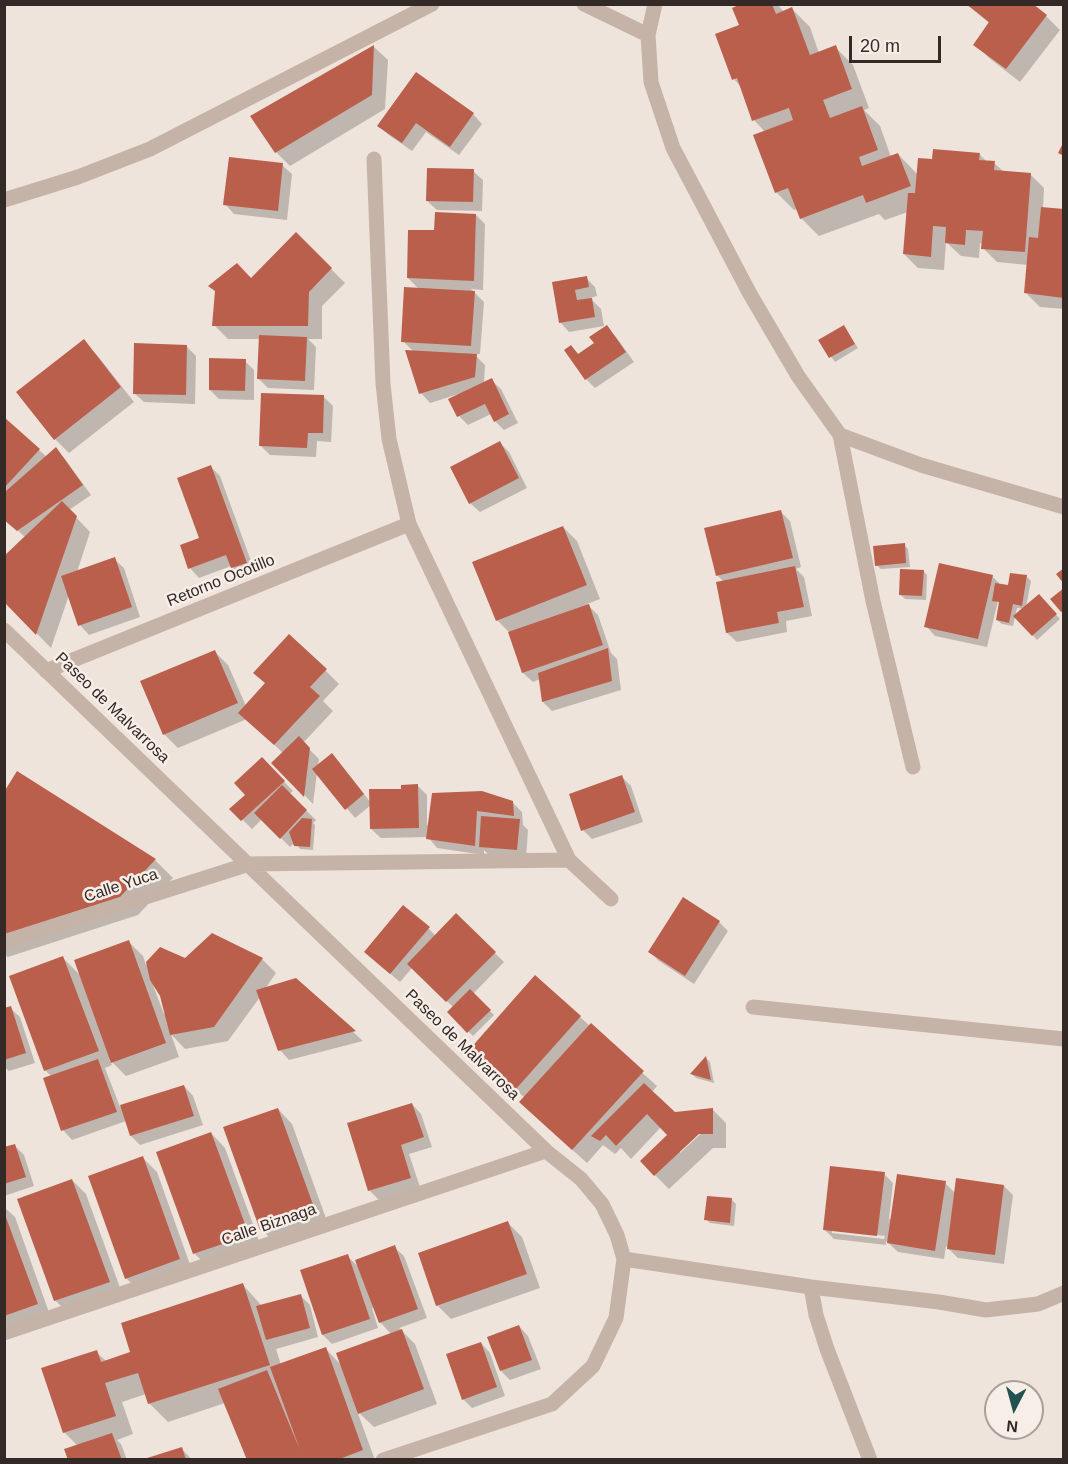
<!DOCTYPE html>
<html>
<head>
<meta charset="utf-8">
<style>
	body { margin:0 }
	#map { position:relative; width:1068px; height:1464px; overflow:hidden; background:#efe4db; font-family:Helvetica,sans-serif }
	canvas { display:block }
	.frame { position:absolute; inset:0; border:6px solid #332a27; pointer-events:none }
	.north { position:absolute; left:984px; top:1380px; width:60px; height:60px; box-sizing:border-box; background:#f7eee7; border:2px solid #a9a09a; border-radius:50%; rotate:186deg; font-size:16px; font-weight:700; line-height:24px; text-align:center; color:#332a27 }
	.north::after { content:''; display:block; margin:auto; width:21px; height:27px; background:#215150; clip-path:polygon(50% 0,100% 100%,50% 72%,0 100%) }
	.scale { position:absolute; left:849px; top:36px; width:92px; height:27px; box-sizing:border-box; border:3px solid #332a27; border-top:0; padding-left:8px; font-size:18px; line-height:21px; white-space:nowrap; color:#332a27; -webkit-text-stroke:4px #f7eee7; paint-order:stroke }
</style>
</head>
<body>
<div id="map">
<canvas width="1068" height="1464"></canvas>
<div class="frame"></div>
<div class="north">N</div>
<div class="scale">20 m</div>
</div>
<script>
const context = document.querySelector('canvas').getContext('2d');
context.lineJoin = 'round';
function fill(path, color) { context.fillStyle = color; context.fill(path, 'evenodd'); }
const toPath = rows => new Path2D(rows.map(r => 'M' + r).join(''));
function strokePath(path, color, width, dash) { context.strokeStyle = color; context.lineWidth = width; context.lineCap = dash ? 'butt' : 'round'; context.setLineDash(dash || []); context.stroke(path); }
function write(font, color, halo, rows, align = 'center') {
  context.font = font + ' Helvetica,sans-serif'; context.lineWidth = 5; context.setLineDash([]); context.textBaseline = 'middle'; context.strokeStyle = halo; context.fillStyle = color; for (const [text, x, y, turn = 0] of rows) {
    context.save(); context.translate(x, y); context.rotate((+turn || 0) * Math.PI / 180); context.textAlign = isNaN(turn) ? turn : align; if (halo) context.strokeText(text, 0, 0); context.fillText(text, 0, 0); context.restore();
  }
}
fill(toPath([
	[745,4,777,4,784,12,792,9,810,27,819,53,835,47,853,65,869,108,864,110,880,126,891,157,898,154,918,175,934,160,979,154,987,162,994,163,1004,172,1030,174,1044,188,1043,209,1064,211,1064,309,1040,307,1026,293,1028,265,997,262,983,248,983,244,980,243,979,258,961,256,946,242,944,270,918,268,904,254,908,212,885,220,879,214,819,236,801,218,798,209,794,210,776,192,765,132,754,120,741,87,734,79],
	[967,4,1046,16,1060,30,1020,82,989,58,975,44,990,24],
	[374,47,388,60,385,109,290,166,276,152,252,116],
	[473,114,482,124,459,155,426,132,412,151,389,135,379,126],
	[282,165,292,174,287,220,234,214,225,204],
	[473,171,483,180,482,211,437,210,427,201],
	[476,215,485,224,483,290,471,289,484,302,480,354,474,354,485,365,484,383,491,380,501,389,518,423,504,430,495,421,491,414,468,425,459,416,459,394,430,403,421,393,414,352,403,341,419,289,408,278,436,232],
	[296,234,345,283,322,306,322,339,308,339,316,347,314,390,268,388,258,378,260,339,228,339,214,325,252,280],
	[586,278,595,287,597,296,590,298,601,309,604,326,569,332,560,322,553,283],
	[607,327,616,337,634,362,595,388,586,379,571,347,579,355,596,344],
	[844,327,858,348,835,362,820,341],
	[83,341,97,355,134,402,69,453,55,439],
	[187,347,196,356,195,404,144,402,134,393],
	[245,361,254,370,254,400,219,399,210,390],
	[323,396,333,406,331,442,317,441,316,457,270,455,261,446],
	[4,419,47,457,56,449,65,459,91,495,69,510,90,532,77,572,114,559,124,568,140,617,89,635,80,625,69,595,51,648,4,600,26,538,4,518],
	[500,443,509,452,527,488,480,512,470,503],
	[211,467,220,476,255,572,241,577,231,566,199,578,190,568,201,539],
	[781,512,790,521,801,567,796,569,804,577,812,616,786,621,787,632,737,642,727,633,724,582,718,576],
	[563,527,577,541,600,599,587,604,598,615,611,653,617,659,621,690,552,711,543,702,540,679,533,682,523,673,510,633,497,620],
	[904,545,908,549,910,567,881,569,876,565],
	[923,571,927,575,926,600,905,599,900,594],
	[992,576,1002,586,1009,587,1027,577,1031,581,1026,607,1038,596,1060,619,1037,640,1015,616,1024,609,1017,608,1013,626,1002,624,997,620,1001,601,998,601,987,647,935,636,926,626],
	[214,651,228,665,246,706,325,670,339,684,323,701,333,711,303,743,319,759,318,766,341,765,371,803,418,786,427,795,427,825,429,825,434,794,512,802,522,812,523,825,528,830,526,859,489,855,484,850,484,855,437,848,428,837,381,838,371,829,371,805,355,818,317,773,313,804,273,763,283,753,247,719,178,748,164,734],
	[262,759,293,791,289,794,316,820,313,823,315,825,313,850,300,849,295,842,290,847,262,819,252,829,232,809,247,795],
	[18,773,155,860,173,878,138,915,8,957,4,954,4,796],
	[622,777,631,786,643,822,592,839,583,830],
	[457,916,504,962,473,994,494,1015,473,1036,449,1012,453,1007,412,968,400,982,375,961,429,929,436,936],
	[719,922,728,931,694,984,659,961,650,952],
	[212,935,262,959,276,973,265,989,296,980,363,1041,289,1060,280,1050,260,997,228,1041,185,1049,171,1034,179,1057,126,1076,109,1059,112,1065,105,1068,120,1107,184,1086,193,1096,203,1125,140,1145,131,1136,126,1121,72,1140,63,1130,44,1079,52,1077,45,1070,63,958,81,976,129,942,143,956,146,965,161,949,185,959],
	[153,985,161,995,166,1014,164,1014],
	[10,1008,20,1017,35,1063,9,1071,4,1067,4,1010],
	[580,1017,657,1086,652,1092,675,1114,712,1109,726,1123,726,1148,713,1148,669,1189,655,1175,670,1136,661,1127,631,1159,621,1148,615,1154,603,1145,587,1163,535,1116,525,1098,485,1063],
	[703,1128,705,1130,680,1153,680,1149],
	[706,1058,710,1062,714,1083,696,1078,692,1074],
	[412,1104,421,1114,432,1147,409,1154,420,1187,379,1200,370,1191,349,1124],
	[278,1109,292,1124,328,1224,275,1243,261,1229],
	[211,1133,225,1148,262,1249,209,1268,195,1254,158,1153],
	[14,1145,24,1155,34,1186,4,1196,4,1148],
	[143,1158,157,1172,193,1273,140,1292,126,1278],
	[884,1174,893,1183,889,1219,892,1219,945,1183,956,1194,1004,1186,1013,1195,1004,1264,958,1258,946,1246,944,1259,898,1252,886,1241,886,1245,834,1239,824,1229],
	[832,1230,885,1236,884,1239,832,1233],
	[72,1180,86,1194,123,1296,69,1314,55,1300],
	[732,1200,736,1204,734,1226,710,1223,706,1219],
	[4,1207,15,1217,51,1318,4,1335],
	[508,1223,522,1237,540,1288,451,1319,437,1305],
	[394,1247,404,1256,427,1318,399,1328,415,1344,437,1404,374,1427,357,1411,375,1460,248,1460,225,1403,168,1422,149,1403,146,1394,122,1402,133,1434,117,1440,121,1444,127,1460,70,1460,78,1446,64,1432,96,1352,106,1361,132,1353,243,1285,262,1306,300,1295,310,1305,318,1337,276,1349,281,1365,326,1349,341,1365,391,1334,380,1322,374,1307,372,1308,378,1328,332,1344,323,1335,301,1271,347,1256,360,1268],
	[519,1326,528,1336,541,1369,510,1380,501,1371],
	[481,1343,490,1353,505,1396,472,1408,463,1399],
	[182,1449,192,1460,148,1460]
]), '#0003');
fill(toPath([
	[741,4,772,4,776,14,792,7,810,55,836,45,852,89,823,100,830,118,862,106,878,150,859,157,862,166,898,153,911,186,866,203,863,195,800,219,788,188,775,193,753,135,793,120,789,108,752,121,737,78,732,80,715,34,739,25,732,8],
	[966,4,1033,4,1047,15,1006,69,973,45,989,22],
	[374,45,372,95,275,153,250,116],
	[416,72,474,113,450,147,416,123,402,143,377,126],
	[1064,141,1064,156,1058,153],
	[933,149,980,153,979,160,995,161,994,170,1031,173,1025,252,981,249,983,231,966,230,965,245,945,243,946,227,933,226,931,257,903,254,908,193,915,193,918,158,932,159],
	[229,157,283,163,278,211,223,205],
	[427,168,474,169,473,202,426,201],
	[1041,207,1064,209,1064,298,1024,293,1029,237,1038,238],
	[435,212,476,214,474,281,407,278,408,230,434,230],
	[296,232,332,268,309,292,308,326,212,326,215,291,208,286,237,263,251,278],
	[587,276,589,287,575,290,577,300,592,298,595,317,559,323,552,282],
	[404,287,475,291,471,346,401,342],
	[607,325,626,352,585,380,564,350,571,345,578,354,594,343,589,337],
	[844,325,855,344,829,358,818,340],
	[259,335,307,337,305,381,257,379],
	[84,339,121,387,54,440,16,392],
	[134,343,187,345,186,395,133,394],
	[405,350,477,354,475,377,419,394],
	[209,358,246,359,245,391,209,390],
	[492,378,509,414,494,422,485,404,457,417,448,399],
	[261,393,324,395,323,433,308,433,307,448,259,446],
	[4,417,40,449,4,488],
	[500,441,519,478,469,504,450,467],
	[56,447,83,485,17,531,4,520,6,491],
	[211,465,247,563,231,568,226,555,188,569,180,545,199,538,177,478],
	[62,501,77,516,36,635,4,602,4,556],
	[781,510,793,558,716,576,704,528],
	[563,526,587,585,496,621,472,562],
	[905,543,906,563,875,566,873,546],
	[115,557,132,607,78,626,61,576],
	[939,563,993,575,978,639,924,627],
	[795,566,804,607,777,612,779,623,726,633,716,582],
	[1064,568,1064,584,1056,574],
	[900,569,924,570,922,596,899,595],
	[1010,573,1027,575,1022,606,1013,604,1009,623,996,620,999,602,992,601,995,583,1008,585],
	[1064,588,1064,610,1061,612,1050,599],
	[1039,594,1057,614,1032,636,1013,616],
	[589,604,603,645,522,673,508,632],
	[289,634,327,669,310,687,320,696,274,745,238,713,265,683,253,673],
	[608,648,612,681,542,702,538,673],
	[215,650,238,703,163,735,140,681],
	[299,736,310,748,304,797,271,763],
	[332,753,364,794,345,810,312,769],
	[262,757,285,781,241,821,229,809,245,795,234,783],
	[17,771,156,859,120,897,4,935,4,792],
	[622,775,635,812,581,831,569,794],
	[418,784,419,828,370,829,369,789,401,789,401,785],
	[282,785,307,810,280,839,254,813],
	[482,791,513,801,514,816,477,811,475,846,426,839,432,793],
	[481,816,520,819,517,850,479,847],
	[302,818,312,819,310,847,294,846,289,832],
	[683,897,720,921,685,976,648,952],
	[403,905,430,927,390,974,364,952],
	[456,913,496,952,446,1002,407,964],
	[212,933,263,958,214,1027,170,1035,160,996,150,980,146,962,160,947,185,958],
	[129,940,166,1043,111,1063,74,960],
	[63,956,99,1051,44,1071,9,976],
	[535,975,581,1016,515,1090,469,1050],
	[296,978,356,1031,278,1051,256,990],
	[470,989,491,1010,467,1033,447,1012],
	[11,1006,26,1053,4,1060,4,1008],
	[591,1023,644,1071,572,1150,519,1102],
	[706,1056,711,1080,690,1074],
	[98,1059,117,1112,61,1131,43,1078],
	[644,1083,675,1112,713,1108,713,1134,699,1134,654,1176,640,1161,667,1135,647,1114,616,1146,606,1135,600,1141,591,1136],
	[184,1085,194,1116,130,1136,120,1105],
	[412,1103,424,1137,401,1145,411,1178,368,1191,347,1123],
	[278,1108,315,1210,260,1230,223,1127],
	[211,1132,249,1235,193,1254,156,1152],
	[15,1144,26,1177,4,1184,4,1147],
	[143,1156,180,1259,125,1279,88,1176],
	[830,1166,885,1172,877,1236,823,1230],
	[897,1174,946,1181,935,1251,887,1243],
	[956,1178,1004,1185,995,1255,947,1249],
	[72,1179,110,1282,54,1301,17,1199],
	[707,1196,732,1198,730,1223,704,1220],
	[4,1212,38,1304,4,1316],
	[508,1221,527,1274,436,1306,418,1253],
	[395,1245,418,1309,379,1323,355,1260],
	[348,1254,370,1319,322,1335,300,1270],
	[243,1283,270,1365,148,1404,138,1373,105,1383,116,1416,63,1433,41,1368,97,1350,101,1362,130,1352,121,1323],
	[301,1294,310,1328,266,1340,256,1306],
	[519,1325,532,1360,500,1371,487,1337],
	[402,1329,424,1389,358,1414,336,1353],
	[481,1342,497,1387,462,1400,446,1354],
	[326,1347,363,1450,337,1460,247,1460,218,1389,267,1370,300,1450,270,1367],
	[112,1433,122,1460,68,1460,64,1449],
	[182,1447,186,1460,144,1460,144,1459]
]), '#bb5f4d');
strokePath(toPath([
	[584,4,648,35],
	[655,4,648,35,651,82,673,148,750,294,798,376,840,435,921,465,1064,507],
	[374,159,383,384,389,439,409,524,569,860],
	[4,200,78,177,150,149,432,4],
	[840,435,873,601,913,767],
	[4,630,546,1151,581,1179,602,1204,617,1235,624,1259,616,1318,593,1366,552,1404,383,1460],
	[46,671,409,524],
	[4,942,249,864,569,860,611,899],
	[753,1007,1064,1039],
	[624,1259,811,1287,939,1302,986,1310,1038,1304,1064,1293],
	[811,1287,816,1315,827,1349,870,1460],
	[4,1333,546,1151]
]), '#c6b3a8', 15);
write('16px', '#332a27', '#f7eee7', [
	["Retorno Ocotillo",221,581,-22],
	["Paseo de Malvarrosa",112,708,44],
	["Calle Yuca",121,886,-18],
	["Paseo de Malvarrosa",462,1045,44],
	["Calle Biznaga",269,1225,-19]
]);
</script>
</body>
</html>
